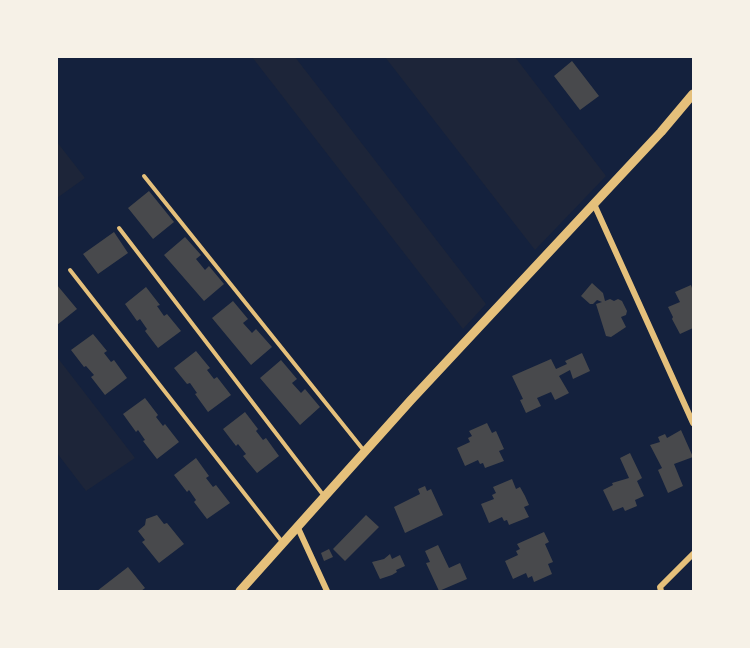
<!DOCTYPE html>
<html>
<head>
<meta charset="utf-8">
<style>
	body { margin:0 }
	#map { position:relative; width:750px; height:648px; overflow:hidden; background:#14213d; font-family:Figtree,sans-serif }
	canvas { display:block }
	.frame { position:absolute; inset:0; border:58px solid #f6f1e7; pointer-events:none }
</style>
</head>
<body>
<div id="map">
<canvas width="750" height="648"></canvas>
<div class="frame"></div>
</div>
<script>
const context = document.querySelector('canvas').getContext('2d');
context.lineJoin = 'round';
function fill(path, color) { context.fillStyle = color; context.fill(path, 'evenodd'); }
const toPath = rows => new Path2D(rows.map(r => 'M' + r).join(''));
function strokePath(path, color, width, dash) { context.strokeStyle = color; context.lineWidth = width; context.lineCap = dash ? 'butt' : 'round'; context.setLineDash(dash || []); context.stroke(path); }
fill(toPath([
	[252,57,295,57,486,304,463,329],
	[385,57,515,57,606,176,535,250],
	[57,142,85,178,57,198],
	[57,357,135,458,86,491,57,453]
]), '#1d2539');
fill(toPath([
	[572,61,599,96,580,110,554,76],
	[149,191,174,222,153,239,128,208],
	[114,232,128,253,98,274,83,254],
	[185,237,201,255,196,259,205,270,209,266,224,284,204,301,164,255],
	[592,283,603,293,605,301,610,299,614,301,618,299,622,301,627,311,626,315,621,317,626,327,611,337,606,336,596,304,602,302,597,300,593,304,590,304,581,296],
	[57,285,77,309,57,325],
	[691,285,693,291,693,328,680,334,672,319,673,317,668,307,680,302,675,292],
	[146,287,160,305,157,306,164,316,167,314,181,331,158,348,145,331,147,329,140,319,137,321,125,304],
	[233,301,248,319,243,323,252,333,256,329,272,347,251,365,212,318],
	[93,334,107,351,104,353,111,362,114,360,127,378,105,395,91,377,94,375,86,366,84,367,71,350],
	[196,351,210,368,207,370,214,379,217,377,231,395,208,412,195,394,197,393,190,383,187,384,174,368],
	[582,353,590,371,573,379,570,370,559,376,569,393,555,400,551,392,537,398,541,406,526,413,520,400,523,399,512,376,551,359,556,369,567,364,565,361],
	[281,360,297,379,292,383,301,393,305,389,320,407,300,425,260,378],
	[145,398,158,415,156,417,163,426,165,424,179,442,157,459,143,441,145,440,138,430,136,432,123,414],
	[245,412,258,429,256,431,263,440,266,438,279,456,257,473,243,456,246,454,238,444,236,446,223,429],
	[487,423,492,433,496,431,504,449,499,451,504,461,485,468,483,463,480,464,478,460,465,466,457,448,470,442,468,438,472,436,469,431],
	[681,430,693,457,674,464,683,486,668,493,658,470,662,468,650,445,660,442,658,437,665,434,667,438],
	[630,453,642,478,637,481,644,496,635,500,637,506,625,511,623,507,613,511,603,490,613,485,612,483,629,478,620,458],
	[196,458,209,476,206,478,213,487,216,485,230,503,207,519,194,502,196,500,189,490,187,492,174,475],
	[512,479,516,489,520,487,525,496,529,505,524,507,529,517,509,525,507,520,504,521,502,517,489,523,481,504,494,499,492,495,496,493,493,487],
	[425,486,427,491,431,489,443,515,405,533,394,507,420,494,418,489],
	[157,515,164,524,167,523,184,544,159,563,142,542,145,540,138,531,145,525,146,519],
	[366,515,379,527,345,561,333,549],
	[544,532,549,542,545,544,553,562,548,564,552,574,534,582,532,576,528,578,526,573,513,579,505,561,518,555,516,551,520,549,517,544],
	[438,545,449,568,460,563,467,579,439,591,426,563,430,562,425,551],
	[329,549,333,557,324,561,321,553],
	[390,554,392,559,400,555,405,566,396,570,397,572,392,575,380,579,372,562,384,559],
	[128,567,145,588,141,591,97,591]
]), '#48494c');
strokePath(toPath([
	[144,176,365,452],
	[119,228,324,496],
	[70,270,283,543]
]), '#e5c07b', 4);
strokePath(toPath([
	[594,204,693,423],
	[298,528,327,591],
	[661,591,660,587,693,554]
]), '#e5c07b', 6);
strokePath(toPath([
	[240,591,411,400,661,132,693,94]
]), '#e5c07b', 9);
</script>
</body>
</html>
